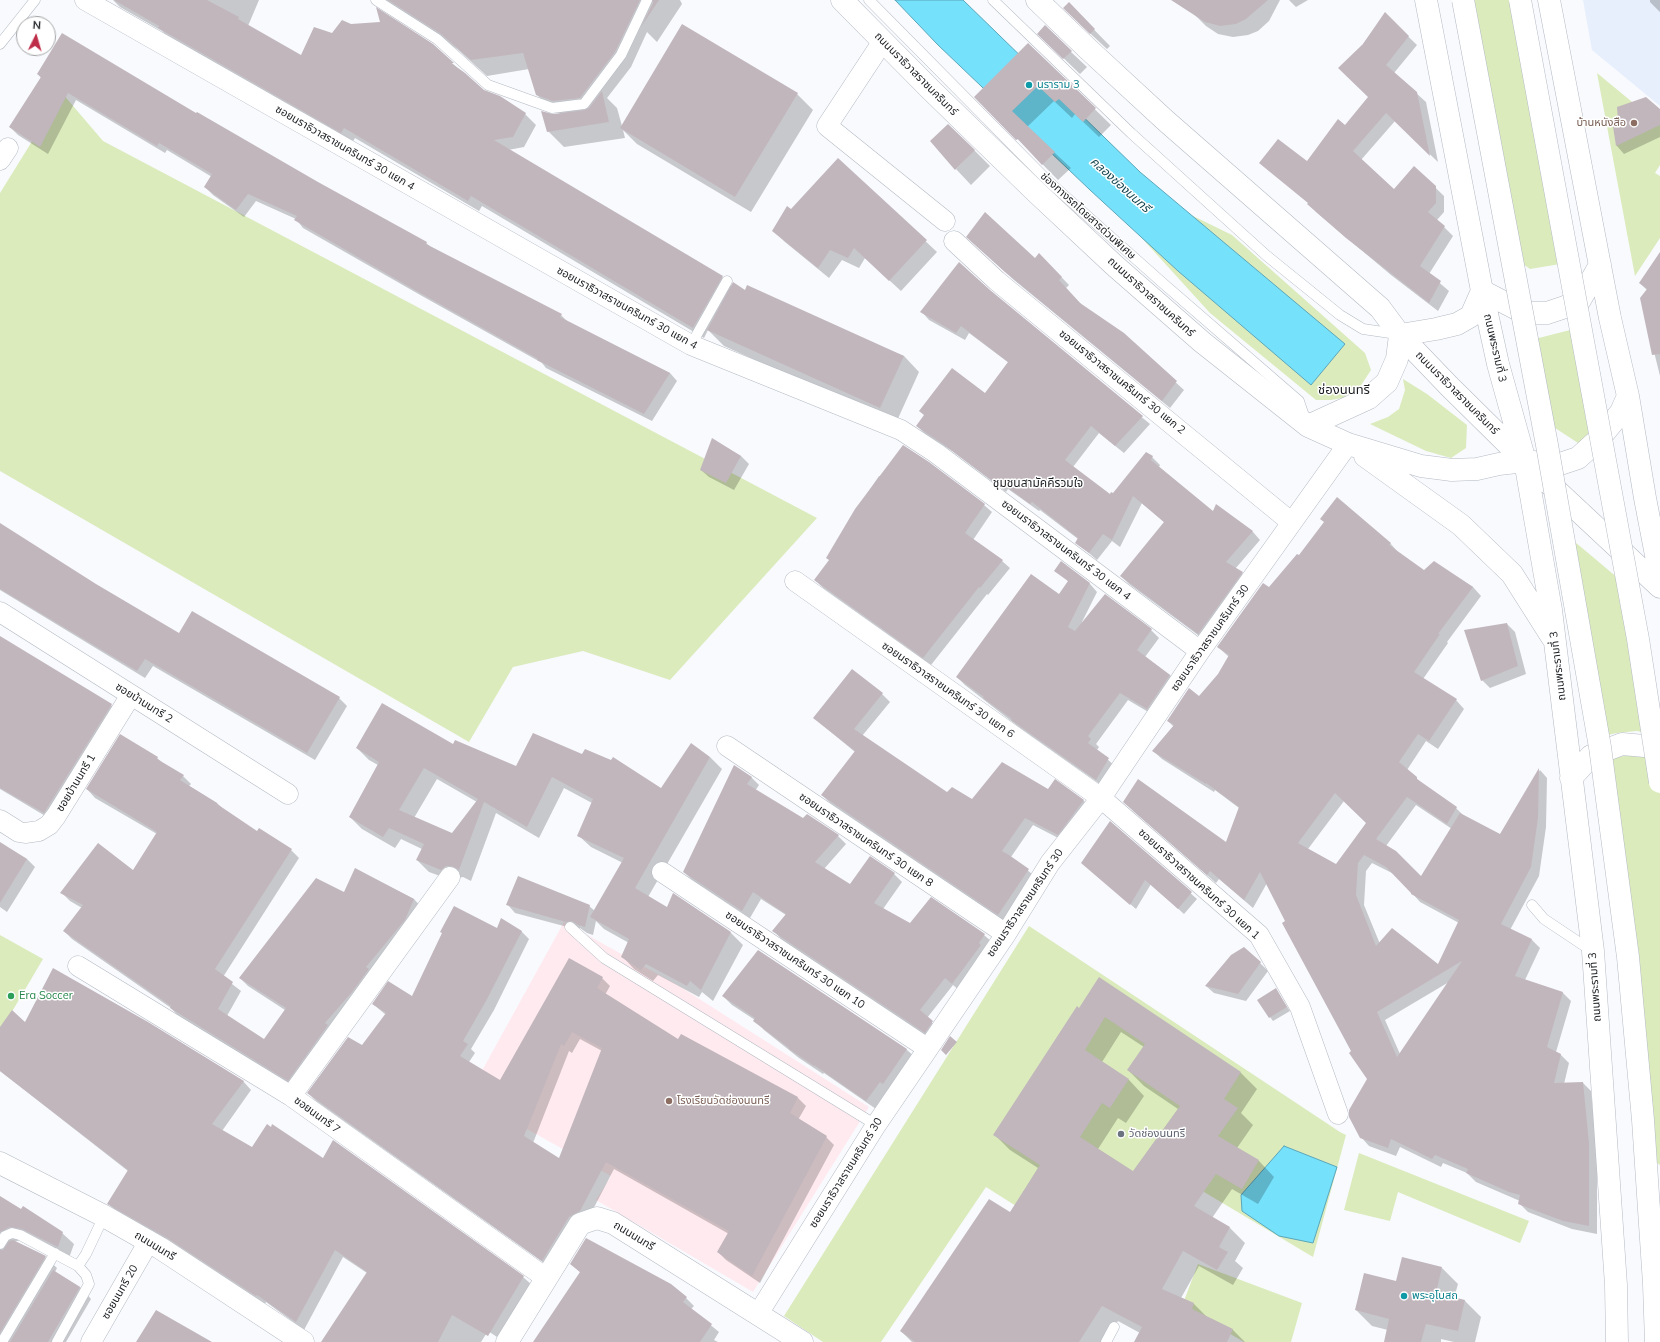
<!DOCTYPE html>
<html>
<head>
<meta charset="utf-8">
<style>
	body { margin:0 }
	#map { position:relative; width:1660px; height:1342px; overflow:hidden; background:#f8fafe; font-family:Mulish,sans-serif }
	canvas { display:block }
	.north { position:absolute; left:16px; top:16px; width:40px; height:40px; box-sizing:border-box; background:#fff; border:1px solid #a4a5a6; border-radius:50%; rotate:5deg; font-size:11px; font-weight:700; line-height:16px; text-align:center; color:#1b1e21 }
	.north::after { content:''; display:block; margin:auto; width:14px; height:18px; background:#bf2e48; clip-path:polygon(50% 0,100% 100%,50% 72%,0 100%) }
</style>
</head>
<body>
<div id="map">
<canvas width="1660" height="1342"></canvas>
<div class="north">N</div>
</div>
<script>
const context = document.querySelector('canvas').getContext('2d');
context.lineJoin = 'round';
function fill(path, color) { context.fillStyle = color; context.fill(path, 'evenodd'); }
const toPath = rows => new Path2D(rows.map(r => 'M' + r).join(''));
function strokePath(path, color, width, dash) { context.strokeStyle = color; context.lineWidth = width; context.lineCap = dash ? 'butt' : 'round'; context.setLineDash(dash || []); context.stroke(path); }
function write(font, color, halo, rows, align = 'center') {
  context.font = font + ' Mulish,"Noto Sans Thai",sans-serif'; context.lineWidth = 3; context.setLineDash([]); context.textBaseline = 'middle'; context.strokeStyle = halo; context.fillStyle = color; for (const [text, x, y, turn = 0] of rows) {
    context.save(); context.translate(x, y); context.rotate((+turn || 0) * Math.PI / 180); context.textAlign = isNaN(turn) ? turn : align; if (halo) context.strokeText(text, 0, 0); context.fillText(text, 0, 0); context.restore();
  }
}
fill(toPath([
	[1583,0,1660,0,1660,106,1592,50]
]), '#e7effc');
fill(toPath([
	[564,922,679,986,869,1107,753,1292,596,1200,611,1176,468,1096]
]), '#ffeaef');
fill(toPath([
	[1465,0,1524,0,1572,262,1530,269,1513,257],
	[1597,73,1660,125,1660,165,1655,173,1660,176,1660,238,1635,276],
	[62,93,103,141,817,518,670,680,583,651,513,667,469,742,0,471,0,193],
	[1191,215,1232,235,1365,353,1371,370,1354,396,1331,400,1316,400,1210,313,1139,235],
	[1582,327,1608,447,1578,443,1546,422,1527,341],
	[1403,379,1427,394,1467,425,1466,448,1451,458,1426,451,1370,424,1388,417,1399,409,1405,390],
	[1569,537,1631,589,1660,736,1637,731,1617,733,1603,736],
	[1639,755,1660,760,1660,1165,1650,1158,1612,757],
	[1029,926,1340,1132,1346,1135,1313,1257,1189,1183,1106,1263,986,1187,881,1342,823,1342,784,1316],
	[0,935,43,959,0,1032],
	[1359,1153,1529,1221,1520,1243,1398,1192,1390,1221,1344,1210],
	[1198,1264,1302,1303,1291,1342,1244,1342,1182,1306]
]), '#dbebbc');
const water = toPath([
	[895,0,963,0,1140,172,1345,344,1311,385,1178,271,1090,190,938,45,895,0],
	[1284,1146,1337,1167,1313,1243,1279,1236,1242,1211,1241,1195,1284,1146]
]);
fill(water, '#76e1fb');
strokePath(water, '#5ba6ba', 1);
fill(toPath([
	[113,0,259,0,248,26,302,57,332,34,351,25,432,45,483,91,525,114,536,125,524,147,508,150,722,277,732,287,746,291,904,356,919,372,896,423,724,346,708,330,704,338,482,206,479,211,355,138,352,143,170,39,162,31,120,7],
	[379,0,680,0,682,4,657,42,647,32,631,67,607,98,617,108,622,126,797,94,813,110,751,212,637,144,623,130,625,138,564,147,548,131,553,115,563,114,553,111,537,95,529,69,487,76,457,49],
	[1184,0,1280,0,1269,21,1258,31,1248,35,1233,37,1218,34,1206,26,1193,13],
	[1289,0,1308,0,1296,7],
	[1650,0,1660,0,1660,12,1650,2],
	[1069,4,1110,46,1107,49,1080,24],
	[1385,14,1417,45,1394,73,1426,102,1438,162,1395,121,1361,160,1394,190,1414,167,1444,196,1444,212,1437,220,1453,236,1429,274,1449,291,1438,311,1391,275,1316,212,1309,203,1260,163,1307,162,1345,126,1369,97,1363,44],
	[1028,44,1111,125,1099,137,1075,114,1072,118,1054,101,1027,127,1071,168,1058,180,976,97],
	[1054,49,1071,52,1087,67,1080,74],
	[38,74,196,115,426,243,431,247,561,315,568,322,670,373,677,381,652,421,546,368,542,363,422,296,303,228,296,219,256,201,244,217,213,195,205,187,212,177,167,150,165,153,76,100,48,154,18,135,10,127,41,78],
	[1660,110,1660,137,1624,154,1617,146,1613,121,1619,122],
	[974,150,990,166,971,185,956,169],
	[838,159,937,252,901,291,865,258,859,268,842,260,829,278,785,242,774,231],
	[975,244,1035,259,1039,254,1069,285,1066,288,1082,305,1123,334,1184,390,1170,408,1014,280],
	[1660,253,1660,376,1641,299,1647,290,1640,283],
	[989,291,1150,424,1124,453,1099,433,1073,467,1110,495,1113,495,1152,457,1160,465,1159,467,1213,512,1217,505,1253,532,1260,540,1235,569,1242,573,1250,580,1206,641,1129,584,1121,576,1165,523,1142,503,1120,547,1112,541,1097,560,1076,542,1078,539,1040,510,1039,511,1008,489,1006,492,952,451,925,434,917,426,985,394,1009,363,969,333,965,340,929,320,922,312],
	[713,440,741,456,749,464,734,490,709,477,701,470],
	[879,476,984,505,992,512,973,540,1002,561,1010,568,988,595,987,594,931,665,823,588,815,580,830,560,856,510],
	[0,524,96,585,180,635,339,698,347,706,315,760,153,666,145,678,0,590],
	[1390,543,1398,552,1424,571,1434,562,1473,587,1481,596,1447,642,1448,643,1423,679,1456,700,1464,709,1438,749,1426,741,1407,770,1425,786,1456,808,1465,817,1501,835,1540,770,1547,778,1546,827,1539,876,1510,930,1532,940,1540,948,1525,980,1563,993,1571,1001,1556,1052,1560,1054,1569,1063,1564,1084,1583,1083,1591,1091,1597,1152,1597,1234,1572,1229,1528,1212,1520,1204,1520,1201,1476,1182,1467,1173,1443,1163,1441,1167,1400,1147,1396,1156,1369,1146,1361,1137,1368,1079,1352,1052,1267,883,1253,908,1219,879,1216,883,1132,810,1226,843,1239,808,1215,790,1214,792,1162,759,1153,751,1174,727,1168,721,1199,697,1219,674,1229,657,1218,647,1300,557],
	[1344,801,1367,823,1336,866,1308,849],
	[1416,805,1452,829,1422,878,1386,846],
	[1372,863,1396,875,1420,902,1459,923,1439,965,1380,944,1364,905,1366,871],
	[1449,982,1400,1054,1385,1020],
	[1056,570,1090,584,1097,592,1082,622,1151,630,1159,638,1145,657,1170,675,1177,683,1155,716,1128,700,1096,744,1099,747,1097,750,1116,767,1104,787,1020,728,965,685,957,677,1059,595,1069,582],
	[1507,624,1515,632,1526,674,1490,688,1482,680],
	[0,637,111,705,119,713,52,820,0,789],
	[882,694,890,702,862,736,948,794,973,801,1048,790,1055,781,1084,801,1092,809,1066,842,1033,825,1011,857,1037,878,1006,922,830,803,822,795,855,752,814,718],
	[453,746,516,768,662,790,710,757,722,769,648,897,667,909,674,895,731,933,743,945,713,1001,702,992,699,997,658,975,653,981,634,969,623,957,629,943,604,929,596,921,593,935,587,933,580,928,575,929,515,913,508,905,589,906,595,911,623,863,591,847,579,836,592,803,564,788,539,838,496,813,471,881,463,877,458,878,454,881,429,872,417,860,422,849,401,839,395,848,362,829,350,817,378,765,369,760,357,748],
	[437,779,477,802,452,834,414,818],
	[157,758,163,763,183,776,191,784,189,786,217,803,223,809,257,833,291,850,299,858,223,977,241,991,227,1016,264,1040,285,1010,248,986,240,978,344,894,355,869,414,899,422,908,297,1088,179,1017,171,1008,72,939,64,931,82,908,70,901,62,893,134,872,157,834,95,798,87,789],
	[751,777,759,785,755,791,804,820,807,815,838,836,846,844,824,869,851,886,870,858,894,874,902,882,883,909,910,924,984,935,992,942,960,991,953,985,927,1018,940,1030,933,1040,781,939,774,931,786,915,761,899,750,918,692,880,684,872],
	[1110,822,1197,899,1184,914,1151,884,1136,909,1088,868],
	[0,843,27,859,35,867,7,912,0,907],
	[498,930,521,931,529,939,494,1010,471,1049,475,1053,469,1062,500,1081,602,978,610,986,605,995,678,1040,682,1035,798,1098,806,1106,798,1120,826,1137,834,1145,760,1283,726,1260,718,1252,729,1234,614,1169,588,1219,551,1268,316,1101,308,1093,362,1047,386,1015,373,1004,412,997],
	[580,1039,602,1051,560,1160,533,1143,569,1051,572,1053],
	[758,951,907,1050,916,1058,876,1109,824,1073,823,1074,799,1058,764,1030,755,1020,732,1005,723,996],
	[1260,963,1268,971,1246,1001,1214,993,1206,986],
	[1100,979,1241,1073,1257,1089,1241,1113,1253,1125,1237,1148,1259,1161,1274,1177,1258,1204,1232,1189,1212,1218,1230,1228,1245,1243,1235,1261,1243,1268,1233,1285,1199,1266,1181,1298,1194,1304,1207,1317,1233,1330,1245,1342,1136,1342,1140,1333,1118,1321,1105,1342,912,1342,901,1331,1010,1214,1038,1168,1010,1150,995,1135],
	[1121,1032,1144,1047,1128,1070,1144,1086,1178,1109,1133,1172,1098,1149,1118,1118,1126,1123,1144,1096,1129,1080,1102,1062],
	[1276,990,1290,1011,1273,1021,1270,1017],
	[25,1024,243,1081,251,1090,222,1131,252,1149,323,1159,523,1277,532,1285,500,1339,488,1331,481,1342,328,1342,367,1273,343,1257,304,1330,266,1302,265,1304,117,1212,108,1203,128,1171,0,1071,0,1028],
	[0,1197,62,1233,74,1244,69,1258,26,1238,14,1242,45,1257,57,1268,55,1272,80,1287,91,1299,66,1342,0,1342],
	[571,1264,686,1298,694,1306,691,1309,719,1332,714,1340,718,1342,534,1342,581,1273],
	[1442,1268,1458,1284,1454,1298,1465,1301,1481,1317,1475,1342,1454,1342,1441,1339,1441,1342,1385,1342,1388,1330,1372,1326,1356,1310]
]), '#0003');
fill(toPath([
	[114,0,207,0,239,17,238,19,301,55,314,27,332,33,342,20,351,24,380,22,376,7,433,44,454,63,451,63,465,73,484,90,500,96,526,113,513,137,494,140,723,276,693,328,471,196,468,201,344,128,341,133,158,28,159,26],
	[388,0,640,0,615,52,580,98,553,101,536,95,523,53,471,60,441,34],
	[653,0,659,0,641,27,653,3],
	[1171,0,1268,0,1246,19,1236,24,1220,26,1205,22],
	[1069,2,1095,29,1090,34,1063,8],
	[1385,12,1409,36,1386,65,1417,92,1430,156,1386,113,1353,151,1394,189,1414,166,1436,186,1436,203,1428,212,1445,226,1420,266,1441,281,1429,303,1346,238,1307,204,1308,203,1259,163,1278,139,1307,161,1338,119,1345,125,1368,97,1338,68,1363,44],
	[682,24,798,93,735,197,620,128],
	[1045,25,1072,51,1063,59,1037,34],
	[62,33,196,113,197,112,318,182,427,242,426,244,562,314,560,317,670,373,644,414,537,360,538,359,413,289,294,220,297,216,248,194,236,210,204,187,212,174,159,143,157,146,68,93,40,147,9,127,41,77,37,74],
	[1028,43,1096,108,1083,122,1059,99,1055,102,1038,86,1012,111,1055,152,1042,165,1018,139,1016,140,974,97],
	[602,91,609,122,547,132,541,111,553,114,585,110,589,108],
	[1646,97,1660,109,1660,125,1616,146,1612,120,1618,121,1617,107],
	[948,124,975,150,955,170,930,141],
	[838,158,927,240,889,281,854,248,848,258,830,250,818,268,772,231,787,206,791,209],
	[985,212,1035,258,1039,253,1062,277,1059,280,1080,303,1124,333,1177,381,1162,401,1005,272,966,237],
	[1660,252,1660,354,1652,355,1640,298,1647,289,1639,283],
	[959,262,990,290,1143,416,1115,446,1091,426,1065,460,1110,494,1111,492,1113,493,1146,452,1153,456,1151,460,1213,511,1216,504,1253,531,1226,562,1243,572,1198,634,1120,576,1164,522,1133,496,1112,540,1103,534,1089,553,1075,543,1078,538,1032,502,1030,504,1000,482,998,485,943,444,916,426,924,415,919,411,952,368,985,393,1008,362,961,326,956,333,920,312],
	[733,282,745,290,747,285,904,356,880,408,707,330],
	[712,438,741,456,726,483,700,470],
	[903,445,929,462,985,504,965,533,1003,560,980,588,979,587,923,658,814,580,829,560,826,558,855,509],
	[1337,497,1391,543,1389,545,1424,570,1434,561,1473,587,1438,634,1440,634,1414,672,1457,699,1429,741,1418,734,1399,762,1417,777,1417,779,1457,807,1447,824,1407,797,1376,839,1396,851,1421,876,1460,813,1500,834,1539,768,1538,818,1531,867,1501,924,1532,939,1515,976,1563,992,1547,1047,1561,1054,1554,1083,1583,1082,1589,1143,1589,1226,1563,1221,1518,1204,1520,1195,1509,1192,1466,1173,1468,1169,1435,1155,1432,1159,1391,1139,1388,1148,1360,1138,1349,1117,1349,1110,1367,1079,1349,1053,1351,1051,1282,923,1285,921,1260,872,1244,900,1210,871,1207,875,1123,802,1138,779,1226,842,1239,807,1206,783,1206,784,1152,751,1174,725,1167,721,1189,688,1199,696,1218,674,1229,655,1217,647,1263,583,1269,587,1297,554,1299,555,1324,522,1320,519],
	[1335,793,1366,823,1336,864,1298,843],
	[1364,855,1386,867,1411,893,1411,894,1459,920,1438,964,1392,928,1376,946,1356,895,1358,863],
	[1462,961,1397,1057,1377,1012],
	[0,523,96,584,179,633,192,611,340,697,307,753,145,659,137,671,0,589],
	[1061,561,1090,583,1068,627,1075,631,1105,594,1152,629,1137,650,1170,675,1147,709,1120,693,1088,736,1091,739,1088,743,1109,758,1096,780,1011,720,1012,719,983,698,984,697,956,677,1031,574,1059,594,1068,581,1054,571],
	[1507,623,1518,666,1481,681,1464,630],
	[0,636,112,704,44,813,0,788],
	[852,669,883,693,854,729,947,792,952,787,972,799,1002,762,1048,789,1055,779,1084,800,1058,835,1025,818,1002,851,1009,855,1029,869,998,915,821,795,855,751,813,718],
	[382,703,453,744,455,740,516,766,533,733,582,754,585,749,611,760,613,757,661,788,691,743,710,757,635,888,667,907,673,893,731,932,701,990,690,981,687,986,646,964,641,970,621,957,629,939,590,917,624,858,577,836,593,799,552,777,527,827,484,802,459,870,456,868,451,866,446,866,441,870,416,860,424,844,389,828,383,837,349,817,379,762,356,748],
	[424,768,478,799,452,833,399,810],
	[120,734,158,757,157,759,184,775,180,780,217,803,217,804,257,831,259,828,292,849,215,969,233,982,218,1009,264,1039,286,1008,239,978,316,878,344,892,355,868,414,899,405,920,366,967,369,969,352,992,325,1023,328,1025,288,1081,170,1008,171,1006,63,931,83,905,60,893,98,843,133,870,157,832,86,789],
	[734,765,752,777,747,784,803,818,807,814,839,835,815,862,850,884,870,856,895,873,874,903,910,923,931,897,985,934,979,943,981,945,952,984,945,978,920,1010,933,1021,925,1033,772,931,786,914,753,892,742,911,683,872],
	[1110,821,1192,892,1178,909,1145,880,1130,905,1081,863],
	[0,842,27,859,0,903],
	[518,876,590,905,585,927,578,925,572,921,566,922,506,905],
	[454,906,497,928,501,918,522,931,486,1001,463,1041,468,1044,460,1056,500,1080,569,958,603,977,597,988,678,1039,681,1034,798,1097,790,1113,827,1136,752,1276,717,1252,729,1231,606,1162,580,1211,569,1217,542,1261,307,1093,348,1037,362,1045,386,1013,372,1004,388,981,412,996,442,933,440,932],
	[572,1032,602,1048,559,1158,524,1136,561,1044,564,1046],
	[1244,947,1261,962,1238,994,1205,986,1231,955],
	[758,950,907,1049,883,1084,880,1082,866,1101,814,1065,814,1066,789,1049,789,1048,753,1021,755,1018,722,996],
	[53,968,148,1022,244,1081,212,1124,252,1147,267,1124,271,1127,272,1124,323,1158,333,1140,524,1276,488,1336,452,1315,438,1342,321,1342,367,1272,335,1250,296,1322,257,1295,256,1296,167,1238,107,1204,128,1170,0,1071,0,1027,12,1010,25,1022],
	[1099,977,1241,1072,1224,1099,1238,1108,1218,1136,1259,1160,1242,1189,1216,1174,1194,1206,1230,1227,1219,1247,1228,1252,1217,1270,1183,1251,1162,1289,1194,1303,1192,1309,1233,1329,1227,1342,1134,1342,1142,1327,1102,1306,1079,1342,915,1342,900,1331,989,1199,1010,1212,1040,1165,993,1135,1077,1006,1079,1008],
	[1105,1017,1145,1044,1127,1070,1180,1106,1133,1171,1080,1137,1102,1103,1110,1108,1129,1079,1085,1050],
	[1276,988,1287,1007,1269,1018,1257,1000],
	[950,1036,957,1042,946,1055,941,1050],
	[0,1196,21,1209,23,1206,63,1232,58,1247,22,1229,10,1227,0,1232],
	[586,1238,671,1284,687,1297,683,1302,712,1324,700,1342,533,1342,580,1272,570,1264],
	[13,1240,46,1256,0,1333,0,1250,3,1250,9,1241],
	[1402,1257,1442,1267,1436,1293,1465,1300,1458,1331,1426,1324,1421,1342,1384,1342,1389,1319,1355,1310,1364,1273,1396,1281],
	[53,1270,80,1287,48,1342,10,1342],
	[156,1310,212,1342,136,1342]
]), '#c1b6bc');
const lane = toPath([
	[376,0,437,39,488,85,552,108,584,104,621,55,647,0],
	[869,0,1048,181,1165,285,1299,401,1305,419],
	[993,0,1131,133,1267,256,1340,315,1363,329,1397,334],
	[0,44,35,0],
	[691,345,727,281],
	[1532,905,1544,919,1592,951],
	[570,927,604,958,876,1125],
	[0,1244,5,1236,12,1233,20,1235,78,1266,86,1254,104,1216],
	[2,1342,55,1253],
	[57,1342,89,1284,86,1275,78,1266],
	[1106,1342,1114,1327]
]);
const street = toPath([
	[85,0,691,345,901,430,936,453,1200,651],
	[883,41,827,126,945,221],
	[0,160,8,148],
	[954,241,997,281,1291,522],
	[795,581,1101,798,1259,935,1300,1007,1338,1114],
	[0,612,288,794],
	[727,746,1006,934],
	[0,820,19,832,25,833,39,831,49,825,56,816,131,695],
	[662,872,927,1048],
	[78,966,291,1096,546,1278],
	[291,1096,450,877],
	[758,1314,876,1125,1006,934,1050,863,1101,798,1200,651,1348,444],
	[91,1342,149,1241]
]);
const secondary = toPath([
	[0,1163,104,1216,160,1248,303,1342],
	[507,1342,580,1224,597,1218,613,1223,802,1342]
]);
const primary = toPath([
	[842,0,931,90,1035,191,1114,265,1202,342,1308,426,1348,444,1421,466,1452,470,1477,469,1499,464,1525,461,1557,465,1578,458,1599,439,1621,412,1628,396],
	[1037,0,1088,49,1166,121,1380,308,1400,335,1449,386,1525,461,1660,587],
	[1426,0,1482,291,1498,364,1525,461,1551,610,1593,951,1616,1285,1617,1342],
	[1549,0,1610,318,1628,396,1645,498,1660,576],
	[1482,291,1519,310,1530,313,1547,313,1565,307,1580,300,1600,265],
	[1400,335,1436,329,1457,324,1471,316,1482,291],
	[1308,426,1369,398,1387,382,1397,359,1400,335],
	[1365,456,1461,525,1512,574,1552,637],
	[1571,778,1591,756,1622,744,1656,747,1660,749]
]);
strokePath(lane, '#b4bac3', 11);
strokePath(street, '#b4bac3', 21);
strokePath(secondary, '#b4bac3', 23);
strokePath(primary, '#b4bac3', 23);
strokePath(lane, '#fff', 10);
strokePath(street, '#fff', 20);
strokePath(secondary, '#fff', 22);
strokePath(primary, '#fff', 22);
const primaryBridge = toPath([
	[1463,0,1547,445,1600,747,1628,957,1643,1120,1654,1284,1656,1342],
	[1520,0,1638,639,1660,782]
]);
strokePath(primaryBridge, '#b4bac3', 23, []);
strokePath(primaryBridge, '#fff', 22);
for (const [x, y, r, color] of [
	[1029,85,4,"#0f9aa8"],
	[1634,123,4,"#8d6e63"],
	[11,996,4,"#2e9e5b"],
	[669,1101,4,"#8d6e63"],
	[1121,1134,4,"#6b7280"],
	[1404,1296,4,"#0f9aa8"]
]) { const dot = new Path2D(); dot.arc(x, y, r, 0, 2 * Math.PI); context.fillStyle = color; context.fill(dot); strokePath(dot, '#fff', 1.5); }
write('11px', '#1b1e21', '#fff', [
	["ถนนนราธิวาสราชนครินทร์",916,74,45],
	["ซอยนราธิวาสราชนครินทร์ 30 แยก 4",345,148,30],
	["ช่องทางรถโดยสารด่วนพิเศษ",1088,216,42],
	["ถนนนราธิวาสราชนครินทร์",1151,297,42],
	["ซอยนราธิวาสราชนครินทร์ 30 แยก 4",627,308,29],
	["ถนนพระรามที่ 3",1495,348,77],
	["ซอยนราธิวาสราชนครินทร์ 30 แยก 2",1122,382,39],
	["ถนนนราธิวาสราชนครินทร์",1457,393,45],
	["ซอยนราธิวาสราชนครินทร์ 30 แยก 4",1066,550,37],
	["ซอยนราธิวาสราชนครินทร์ 30",1210,638,-55],
	["ถนนพระรามที่ 3",1558,666,-97],
	["ซอยนราธิวาสราชนครินทร์ 30 แยก 6",948,690,35],
	["ซอยบ้านนทรี 2",144,703,32],
	["ซอยบ้านนทรี 1",76,783,-59],
	["ซอยนราธิวาสราชนครินทร์ 30 แยก 8",866,840,34],
	["ซอยนราธิวาสราชนครินทร์ 30 แยก 1",1199,884,42],
	["ซอยนราธิวาสราชนครินทร์ 30",1025,903,-56],
	["ซอยนราธิวาสราชนครินทร์ 30 แยก 10",795,960,34],
	["ถนนพระรามที่ 3",1595,987,-94],
	["ซอยนนทรี 7",317,1115,36],
	["ซอยนราธิวาสราชนครินทร์ 30",846,1173,-58],
	["ถนนนนทรี",634,1236,31],
	["ถนนนนทรี",155,1246,31],
	["ซอยนนทรี 20",120,1292,-60]
]);
write('11px', '#0d838f', '#fff', [
	["นราราม 3",1037,85],
	["พระอุโบสถ",1412,1296]
], 'left');
write('11px', '#785e54', '#fff', [
	["บ้านหนังสือ",1626,123],
	["โรงเรียนวัดช่องนนทรี",677,1101,"left"]
], 'right');
write('11px', '#27864d', '#fff', [
	["Era Soccer",19,996]
], 'left');
write('11px', '#5b616d', '#fff', [
	["วัดช่องนนทรี",1129,1134]
], 'left');
write('italic 12px', '#13444e', '#fff', [
	["คลองช่องนนทรี",1120,185,42]
]);
write('12px', '#1b1e21', '#fff', [
	["ชุมชนสามัคคีรวมใจ",1038,483]
]);
write('13px', '#1b1e21', '#fff', [
	["ช่องนนทรี",1344,390]
]);
</script>
</body>
</html>
